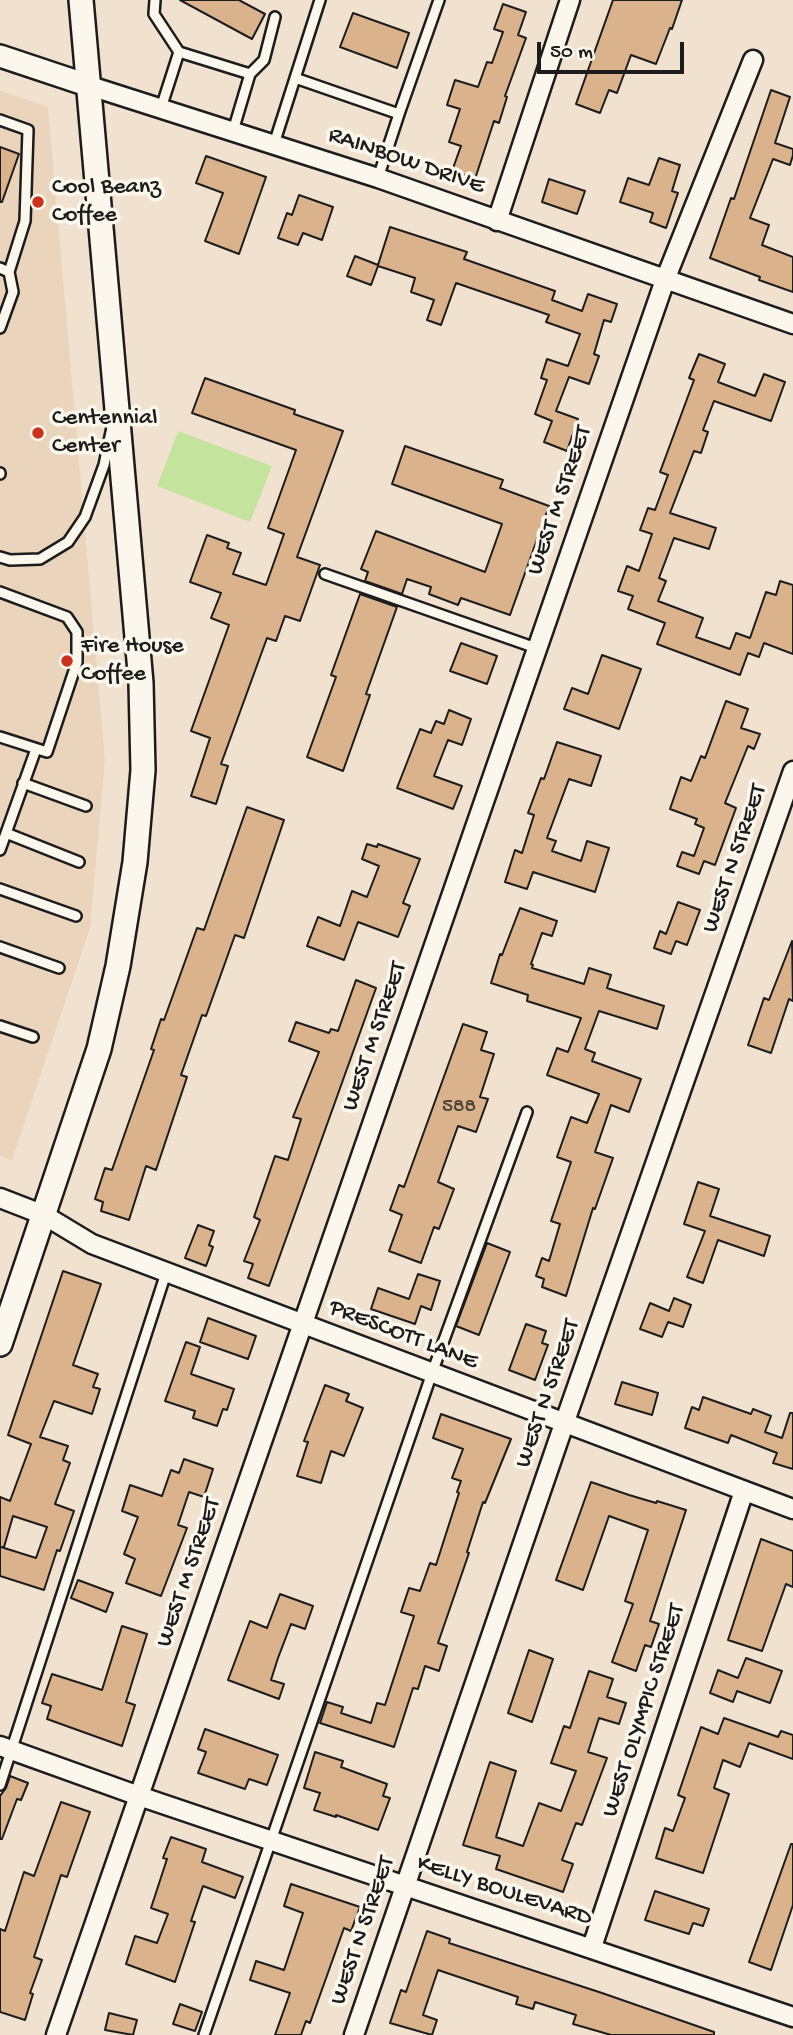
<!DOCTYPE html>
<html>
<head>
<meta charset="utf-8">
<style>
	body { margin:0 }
	#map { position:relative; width:793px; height:2035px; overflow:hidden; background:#f1e2cf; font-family:"Gochi Hand",sans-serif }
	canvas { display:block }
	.scale { position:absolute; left:537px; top:42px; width:147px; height:32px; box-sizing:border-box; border:4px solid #1c1c1c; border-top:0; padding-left:9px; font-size:21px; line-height:24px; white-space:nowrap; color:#1c1c1c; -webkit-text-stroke:5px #fbf7ec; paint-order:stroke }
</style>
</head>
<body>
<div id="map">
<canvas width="793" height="2035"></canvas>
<div class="scale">50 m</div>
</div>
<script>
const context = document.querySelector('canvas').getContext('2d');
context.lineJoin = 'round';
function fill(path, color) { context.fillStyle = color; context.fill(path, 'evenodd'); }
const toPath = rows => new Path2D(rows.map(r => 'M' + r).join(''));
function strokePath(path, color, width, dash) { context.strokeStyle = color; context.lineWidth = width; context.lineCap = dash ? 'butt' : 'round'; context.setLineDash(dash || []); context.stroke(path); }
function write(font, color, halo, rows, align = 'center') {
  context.font = font + ' "Gochi Hand",sans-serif'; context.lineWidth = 7; context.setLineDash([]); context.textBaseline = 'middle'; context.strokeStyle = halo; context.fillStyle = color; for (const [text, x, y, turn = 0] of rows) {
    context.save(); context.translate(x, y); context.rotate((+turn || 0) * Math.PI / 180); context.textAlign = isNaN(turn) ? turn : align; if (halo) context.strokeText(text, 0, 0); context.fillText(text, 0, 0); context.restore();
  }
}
fill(toPath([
	[0,91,48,107,105,760,90,928,12,1160,0,1156]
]), '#ead4bb');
fill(toPath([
	[178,431,272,466,250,522,157,486]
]), '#c4e49d');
const building = toPath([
	[180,0,239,0,265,14,252,39,180,0],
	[613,0,682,0,672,29,670,28,656,64,631,55,617,93,609,90,600,113,576,104,613,0],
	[503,4,526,12,518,35,526,38,505,96,507,97,499,123,494,121,475,179,452,171,461,146,449,142,460,109,447,105,455,80,478,87,487,62,492,63,503,32,494,29,503,4],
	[353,13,409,33,397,68,340,47,353,13],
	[771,90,790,97,775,143,793,149,793,155,790,165,773,159,750,218,769,225,762,245,793,257,793,292,759,280,760,277,710,258,731,198,734,199,771,90],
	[0,147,19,154,2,202,0,202,0,147],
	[206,156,266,177,239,254,205,241,223,193,196,183,206,156],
	[659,158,680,165,672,191,678,193,666,228,650,222,653,213,620,202,628,178,649,185,659,158],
	[549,179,585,191,577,214,542,202,549,179],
	[299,195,333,207,322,240,303,233,298,245,278,238,287,213,292,215,299,195],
	[390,227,467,252,464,259,555,291,552,300,582,311,588,294,617,304,611,322,604,320,594,354,599,356,589,384,569,377,556,411,578,419,567,451,544,442,552,421,535,414,547,380,541,378,547,359,568,366,580,334,546,322,549,315,456,283,441,325,427,320,434,300,411,292,415,278,378,266,371,285,347,276,355,256,378,265,390,227],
	[699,354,725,364,718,382,755,396,764,374,785,382,771,421,714,401,703,430,708,432,701,453,694,451,670,513,716,528,709,549,674,538,659,578,666,581,658,601,703,618,696,637,730,649,736,633,750,638,766,592,776,595,780,581,793,585,793,654,764,643,759,657,748,653,740,675,657,644,665,623,628,609,633,596,618,591,627,566,639,571,652,534,640,530,648,508,655,510,668,475,660,472,694,380,689,378,699,354],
	[205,378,295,410,294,414,343,431,297,557,320,565,300,621,285,616,276,641,267,638,221,764,228,766,216,804,191,796,210,738,191,731,229,625,211,618,221,593,190,582,207,535,229,543,227,548,241,553,233,574,266,585,284,534,268,528,296,450,192,413,205,378],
	[405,446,503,480,500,488,549,506,510,615,461,598,458,605,429,594,431,587,407,579,402,594,365,581,368,572,361,569,376,531,485,572,502,524,392,484,405,446],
	[360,594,397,607,366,694,370,695,343,771,307,757,336,677,331,675,360,594],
	[461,643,497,656,487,684,450,671,461,643],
	[602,655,641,669,619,729,564,709,572,688,588,694,602,655],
	[726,701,748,709,741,728,760,734,754,749,748,746,725,803,736,808,715,865,704,861,699,874,677,866,682,852,694,856,704,828,695,824,697,819,670,809,681,777,691,781,701,756,705,758,726,701],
	[449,710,471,719,462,745,448,740,434,776,462,786,453,809,397,788,420,729,431,733,436,721,444,724,449,710],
	[557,742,601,756,591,786,569,779,547,838,556,841,552,851,581,861,587,841,609,848,595,892,533,872,527,889,505,882,515,850,522,853,534,815,528,813,541,778,544,779,557,742],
	[247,807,284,820,244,938,235,935,206,1016,202,1015,181,1075,187,1077,156,1170,146,1166,129,1220,101,1211,103,1202,95,1199,105,1168,112,1170,154,1050,151,1049,161,1019,164,1020,197,928,204,930,247,807],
	[367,844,377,847,378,844,420,859,403,903,410,906,398,937,358,922,344,960,307,946,318,917,340,926,352,891,367,897,379,866,362,859,367,844],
	[678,902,700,910,687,945,676,941,671,954,654,948,660,931,666,934,678,902],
	[520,908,557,921,552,936,542,933,531,964,533,965,532,968,584,984,589,968,611,975,607,988,664,1006,657,1029,599,1011,585,1049,595,1053,592,1061,641,1079,629,1112,611,1105,595,1152,613,1158,595,1209,593,1208,566,1296,542,1287,544,1279,536,1276,542,1258,549,1261,560,1224,551,1221,571,1162,557,1157,571,1117,587,1123,599,1094,547,1075,557,1048,568,1052,581,1018,527,1001,528,995,491,983,500,954,502,955,520,908],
	[792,941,793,1001,789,999,771,1053,748,1045,764,998,769,1000,792,941],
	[356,980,376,988,269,1286,248,1278,253,1264,244,1261,260,1220,254,1217,275,1156,288,1160,301,1119,293,1117,319,1052,289,1041,296,1022,329,1033,331,1029,338,1031,356,980],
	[463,1024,487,1032,481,1050,494,1054,480,1097,488,1099,476,1132,458,1126,438,1182,454,1189,439,1229,434,1227,421,1263,389,1251,402,1215,390,1210,399,1185,404,1187,463,1024],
	[698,1182,719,1189,710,1216,770,1236,764,1256,718,1240,703,1283,687,1277,705,1231,684,1224,698,1182],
	[198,1225,214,1231,209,1245,213,1247,206,1266,185,1258,198,1225],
	[487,1243,510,1252,479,1335,456,1326,487,1243],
	[63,1271,101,1284,73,1365,98,1374,93,1387,100,1389,92,1414,54,1401,40,1437,68,1446,63,1460,70,1463,55,1504,74,1511,60,1551,57,1550,44,1590,0,1576,0,1497,10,1501,31,1444,8,1435,63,1271],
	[13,1516,47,1527,36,1558,1,1547,4,1547,13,1516],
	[418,1274,440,1281,431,1310,421,1306,415,1324,371,1309,378,1288,409,1299,418,1274],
	[674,1298,691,1305,683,1327,668,1322,662,1337,640,1329,650,1303,669,1311,674,1298],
	[208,1318,256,1336,248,1359,200,1342,208,1318],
	[526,1324,546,1331,542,1343,548,1345,535,1380,509,1370,526,1324],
	[186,1342,200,1347,191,1374,234,1389,227,1410,223,1409,217,1426,193,1418,195,1411,165,1401,186,1342],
	[622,1382,658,1393,652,1415,615,1404,622,1382],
	[325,1385,349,1394,346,1401,363,1408,344,1456,331,1451,321,1483,297,1476,308,1442,304,1441,325,1385],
	[703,1397,751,1414,753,1409,771,1416,765,1432,782,1438,790,1413,793,1413,793,1469,773,1463,777,1453,731,1435,728,1443,685,1428,692,1407,699,1410,703,1397],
	[441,1414,511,1439,485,1503,483,1502,467,1552,469,1553,438,1643,447,1646,439,1671,425,1666,418,1689,413,1688,394,1747,320,1723,327,1702,343,1707,341,1713,371,1723,377,1703,385,1705,414,1616,401,1612,409,1588,420,1591,430,1563,436,1565,459,1493,457,1492,461,1481,452,1478,463,1449,433,1438,441,1414],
	[184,1459,213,1469,204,1497,189,1492,178,1525,187,1528,161,1596,126,1583,135,1559,124,1554,138,1517,122,1511,130,1485,162,1496,171,1470,179,1473,184,1459],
	[591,1482,629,1495,656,1503,657,1501,686,1510,650,1621,659,1624,651,1647,645,1645,636,1671,612,1662,633,1604,625,1601,648,1530,609,1516,583,1590,556,1580,591,1482],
	[761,1539,793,1551,793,1587,786,1584,762,1651,728,1640,761,1539],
	[78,1580,113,1593,106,1612,71,1598,78,1580],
	[280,1594,313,1606,305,1629,291,1624,278,1658,271,1680,284,1684,279,1699,228,1680,250,1621,267,1628,280,1594],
	[122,1626,147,1634,126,1702,135,1705,122,1746,47,1719,51,1706,42,1703,52,1674,102,1690,122,1626],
	[529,1650,553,1659,532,1722,508,1713,529,1650],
	[746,1658,782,1671,770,1703,737,1691,733,1702,710,1693,718,1670,738,1678,746,1658],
	[589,1671,613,1679,607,1697,626,1703,619,1724,599,1718,588,1752,607,1758,582,1825,576,1823,562,1860,573,1864,563,1892,496,1869,500,1856,463,1845,490,1762,516,1771,496,1837,523,1846,539,1803,561,1811,576,1771,551,1763,564,1726,570,1728,589,1671],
	[724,1718,778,1737,781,1731,793,1735,793,1759,749,1743,740,1767,723,1760,714,1788,729,1794,703,1873,656,1858,665,1828,673,1831,685,1798,678,1795,701,1727,718,1734,724,1718],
	[205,1729,278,1755,267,1785,249,1779,245,1789,198,1773,206,1752,198,1749,205,1729],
	[315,1752,343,1761,341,1767,387,1784,383,1796,390,1798,378,1830,336,1815,336,1817,314,1810,320,1793,304,1788,315,1752],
	[10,1776,28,1783,21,1800,17,1799,2,1839,0,1839,0,1796,6,1788,10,1776],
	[61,1802,90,1812,67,1877,61,1875,34,1957,42,1960,30,1993,33,1994,25,2020,0,2012,0,1929,5,1931,24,1872,34,1876,61,1802],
	[171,1837,206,1849,202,1862,243,1877,235,1898,203,1886,191,1921,195,1922,175,1982,126,1964,135,1936,157,1943,168,1914,151,1908,167,1859,163,1858,171,1837],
	[791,1844,793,1844,793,1905,771,1970,749,1962,791,1844],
	[291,1884,360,1907,351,1931,344,1928,310,2023,306,2021,301,2035,275,2035,290,1993,250,1980,256,1961,284,1970,303,1913,284,1906,291,1884],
	[655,1891,709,1909,703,1926,693,1923,689,1934,645,1920,655,1891],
	[427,1931,450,1939,449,1943,602,1993,714,2032,714,2035,611,2035,573,2024,576,2015,535,2002,533,2009,516,2004,518,1997,438,1970,423,2015,437,2020,432,2035,390,2023,401,1990,406,1992,427,1931],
	[180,2004,202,2012,195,2031,173,2024,180,2004],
	[109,2013,137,2020,133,2035,105,2030,109,2013]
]);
fill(building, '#dab28b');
strokePath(building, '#1c1c1c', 2);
const service = toPath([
	[155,0,154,14,179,52],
	[250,74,264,60,275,17],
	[295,78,399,114,439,0],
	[161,108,179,52,250,74,233,131],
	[0,120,28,130,25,221,9,272],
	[274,144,320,0],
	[378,178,399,114],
	[0,268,9,272,13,292,0,328],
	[0,473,0,474],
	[0,557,10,560,40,559,68,542,85,517,104,465,111,432],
	[325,574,536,648],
	[0,592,67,617,77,632,77,662,47,752,0,737],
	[23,783,86,806],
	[6,833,79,862],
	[0,850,36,749],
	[0,889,76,916],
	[0,947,59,968],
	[0,1026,33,1037],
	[0,1785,166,1273],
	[204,2035,432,1373,527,1112]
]);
const minor = toPath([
	[87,85,378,178,793,324],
	[497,221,570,0],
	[0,1198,44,1215,92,1244,793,1509],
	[0,1746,139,1796,793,2017],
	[592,1947,744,1491],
	[56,2035,665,280,753,60],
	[354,2035,564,1424,793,771]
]);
const tertiary = toPath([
	[0,56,87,85]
]);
const secondary = toPath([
	[0,1344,99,1049,118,966,135,862,143,770,141,683,81,0]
]);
strokePath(service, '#1c1c1c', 14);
strokePath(minor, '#1c1c1c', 23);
strokePath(tertiary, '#1c1c1c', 26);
strokePath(secondary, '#1c1c1c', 28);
strokePath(service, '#fbf7ec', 9);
strokePath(minor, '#fbf7ec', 18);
strokePath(tertiary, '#fbf7ec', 21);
strokePath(secondary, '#fbf7ec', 23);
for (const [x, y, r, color] of [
	[38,202,7,"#c8321e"],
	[38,433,7,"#c8321e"],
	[67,661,7,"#c8321e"]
]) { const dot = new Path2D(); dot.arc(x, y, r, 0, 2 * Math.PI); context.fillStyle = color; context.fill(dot); strokePath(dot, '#fbf7ec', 2.5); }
write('21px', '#4c4238', null, [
	["588",459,1108]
]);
write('24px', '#1c1c1c', '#fbf7ec', [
	["RAINBOW DRIVE",406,162,19],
	["WEST M STREET",561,501,-71],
	["WEST N STREET",736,859,-71],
	["WEST M STREET",376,1037,-71],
	["PRESCOTT LANE",403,1336,21],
	["WEST N STREET",549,1394,-71],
	["WEST M STREET",190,1573,-71],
	["WEST OLYMPIC STREET",645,1711,-72],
	["KELLY BOULEVARD",504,1892,18],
	["WEST N STREET",364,1931,-71]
]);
write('24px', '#1c1c1c', '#fbf7ec', [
	["Cool Beanz",52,188],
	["Coffee",52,216],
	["Centennial",52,419],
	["Center",52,447],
	["Fire House",81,647],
	["Coffee",81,675]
], 'left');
</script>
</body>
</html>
